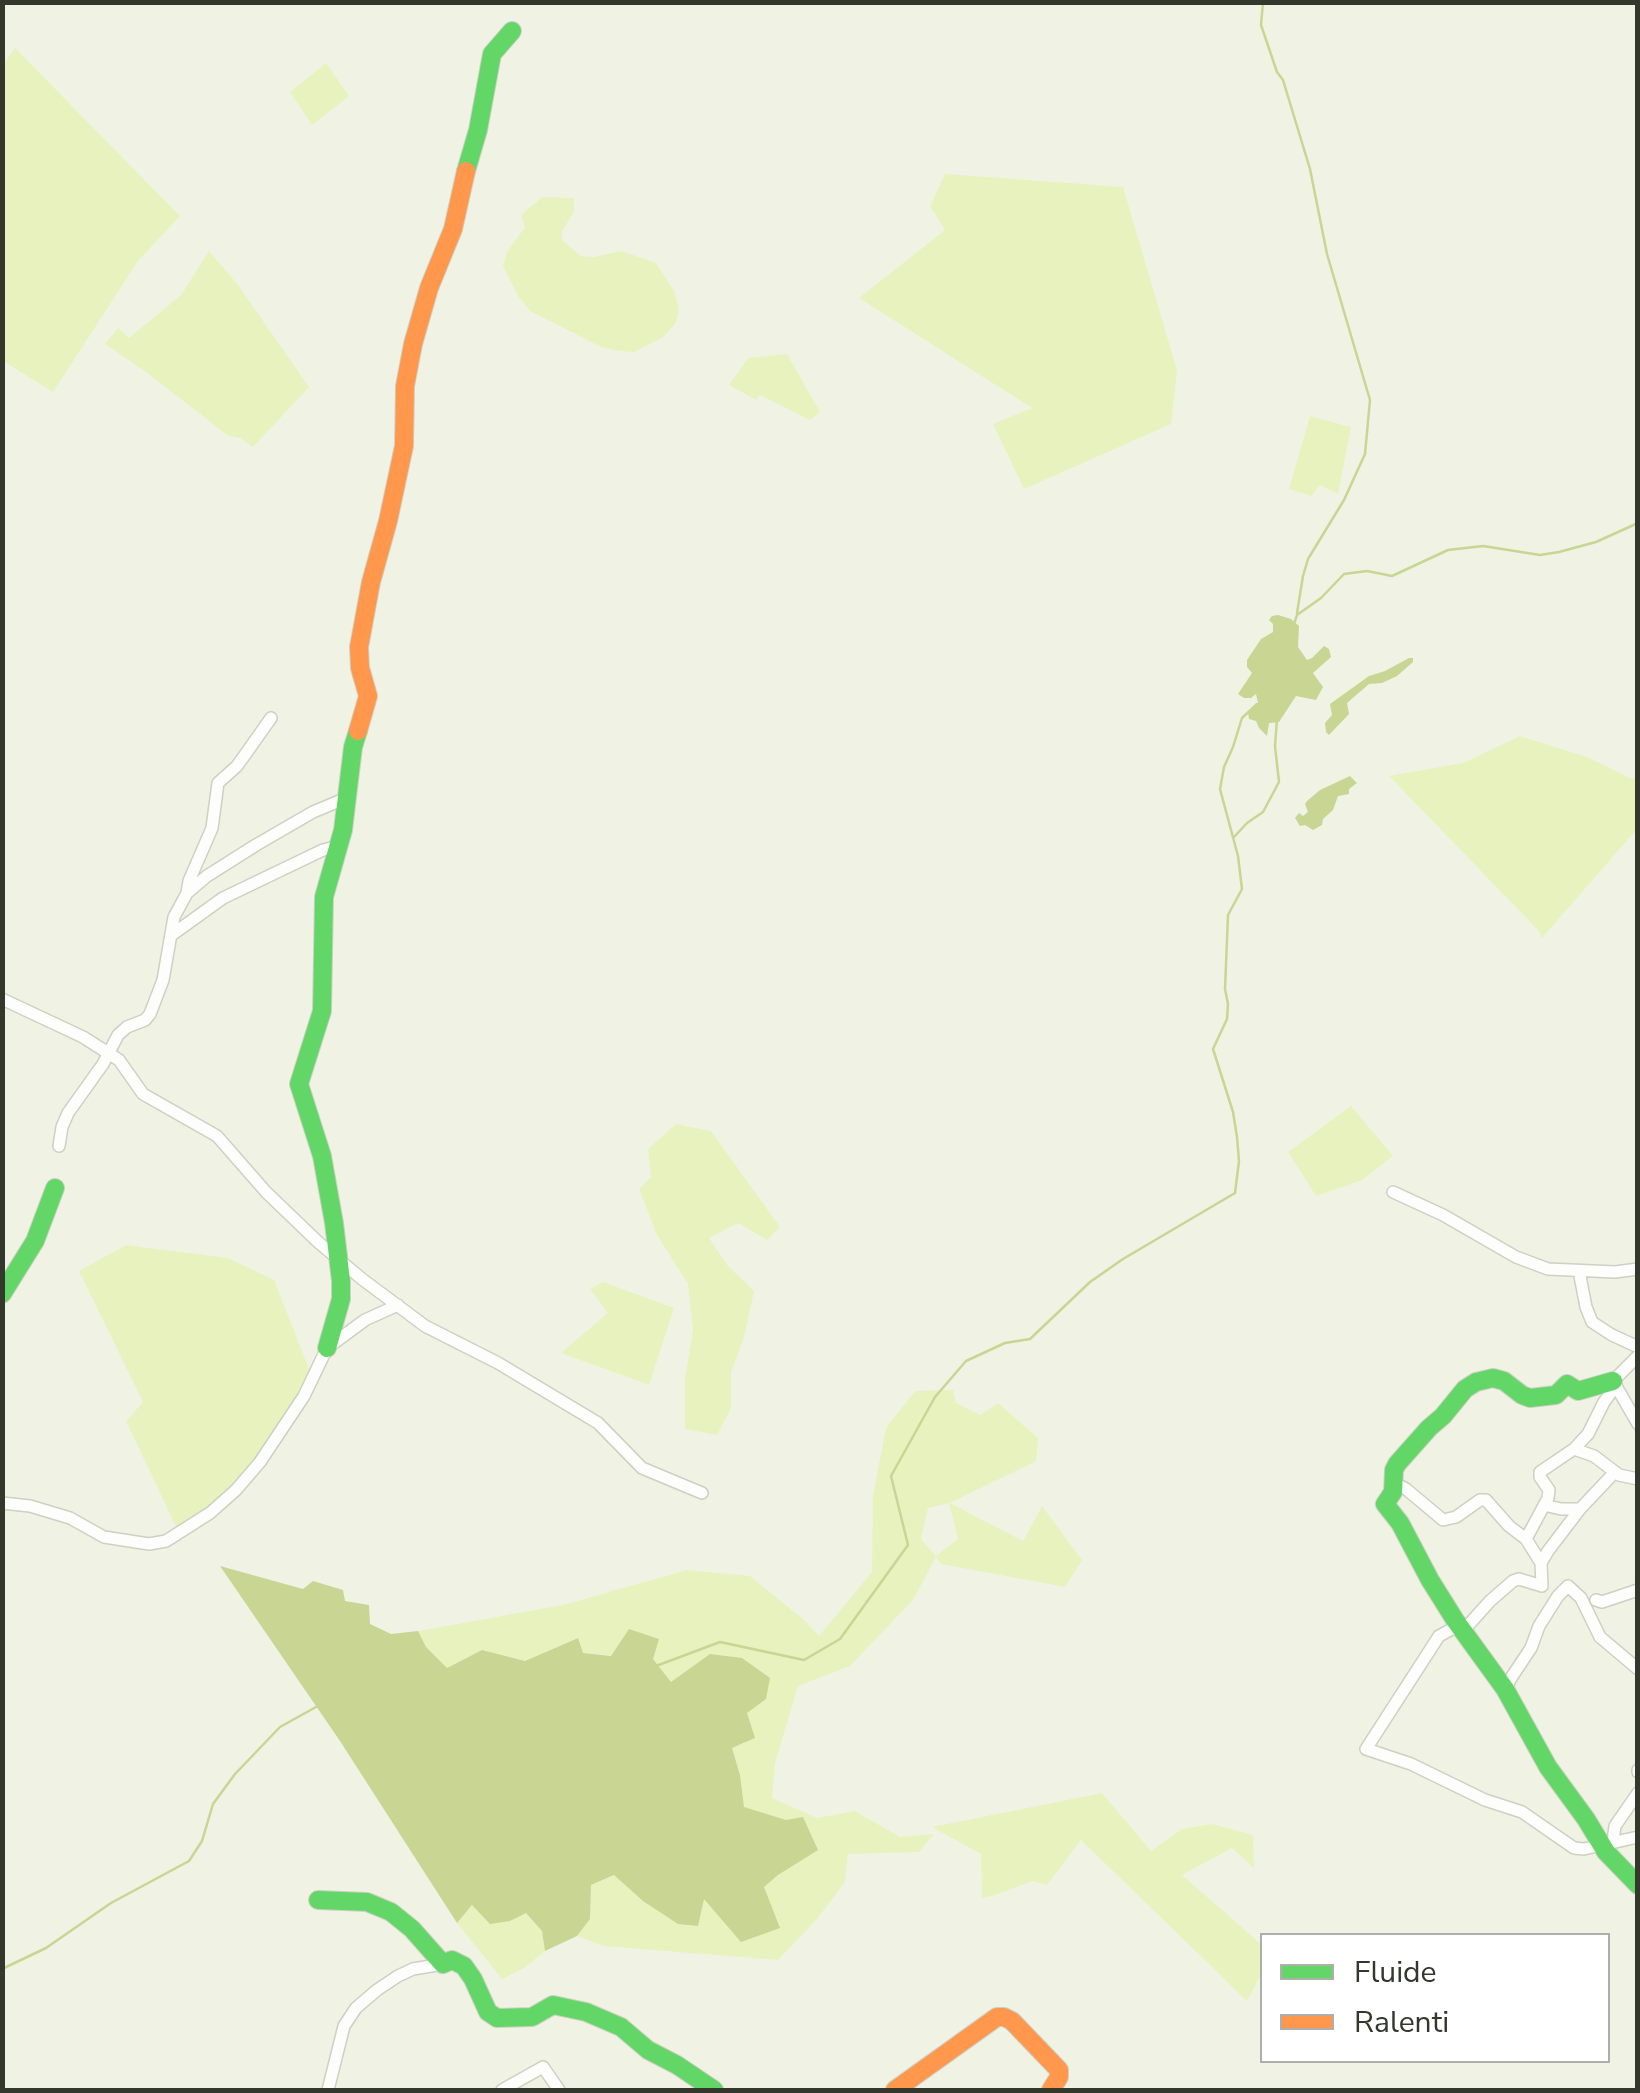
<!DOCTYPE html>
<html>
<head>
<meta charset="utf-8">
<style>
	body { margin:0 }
	#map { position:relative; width:1640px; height:2093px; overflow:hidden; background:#f0f3e3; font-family:"Nunito Sans",sans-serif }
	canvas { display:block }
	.frame { position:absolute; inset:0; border:5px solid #34372c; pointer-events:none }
	.legend { position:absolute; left:1260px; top:1933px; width:350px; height:130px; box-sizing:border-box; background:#fff; border:2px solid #aeafab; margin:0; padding:12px 18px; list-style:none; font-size:30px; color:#34372c }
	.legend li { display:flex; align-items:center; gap:20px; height:50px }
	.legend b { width:50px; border:2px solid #aeafab }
</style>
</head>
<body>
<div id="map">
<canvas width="1640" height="2093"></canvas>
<div class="frame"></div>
<ul class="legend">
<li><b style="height:12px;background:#63d668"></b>Fluide</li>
<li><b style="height:12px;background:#ff974d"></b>Ralenti</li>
</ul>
</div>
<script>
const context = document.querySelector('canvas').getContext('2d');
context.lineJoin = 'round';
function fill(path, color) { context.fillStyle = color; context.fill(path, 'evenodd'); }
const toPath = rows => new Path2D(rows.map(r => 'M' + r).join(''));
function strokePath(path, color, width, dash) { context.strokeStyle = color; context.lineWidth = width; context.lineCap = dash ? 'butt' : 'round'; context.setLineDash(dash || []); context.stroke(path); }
fill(toPath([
	[15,48,180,216,138,261,53,392,3,361,2,66],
	[326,63,349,96,312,125,290,92],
	[945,174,1123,187,1177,370,1171,424,1024,489,993,424,1032,408,859,298,945,230,930,206],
	[542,197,574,198,574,211,562,232,562,240,581,256,594,257,621,251,656,263,674,291,679,309,676,323,663,337,634,352,619,351,601,347,530,311,518,296,503,266,507,252,525,227,521,215],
	[209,251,238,285,309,387,253,447,240,438,227,435,146,372,105,344,118,328,129,338,181,295],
	[787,354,820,412,810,420,760,395,756,400,729,385,748,358],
	[1310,416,1351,427,1338,494,1320,485,1311,496,1289,489],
	[1520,736,1587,757,1630,778,1637,778,1637,829,1542,938,1539,931,1389,776,1463,763],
	[1351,1106,1393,1156,1362,1180,1316,1196,1288,1152],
	[676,1124,711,1131,780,1227,767,1240,738,1223,709,1238,727,1265,754,1291,744,1338,731,1372,731,1408,717,1435,685,1429,685,1378,693,1330,688,1284,657,1235,639,1189,651,1177,648,1149],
	[126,1245,228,1258,274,1280,313,1379,260,1462,179,1533,126,1421,143,1402,79,1271],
	[603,1282,674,1308,649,1385,561,1353,608,1313,590,1289],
	[953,1390,956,1403,980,1415,998,1403,1038,1438,1036,1461,950,1503,1023,1541,1042,1506,1082,1560,1065,1587,941,1564,936,1557,913,1600,850,1666,798,1686,775,1763,772,1798,817,1818,855,1811,900,1837,934,1834,919,1852,848,1854,845,1882,817,1919,778,1960,603,1946,577,1936,590,1919,591,1885,615,1875,643,1901,704,1898,763,1887,778,1875,786,1820,744,1808,740,1775,732,1748,745,1743,671,1683,653,1659,583,1653,577,1638,525,1661,482,1650,447,1668,426,1647,418,1631,563,1605,687,1570,750,1576,803,1619,819,1636,872,1572,873,1495,886,1428,915,1391],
	[949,1503,958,1539,936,1556,921,1539,928,1508],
	[1102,1793,1151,1851,1182,1829,1212,1824,1253,1835,1254,1868,1232,1848,1182,1875,1262,1945,1262,1973,1247,2001,1081,1840,1047,1885,1033,1881,992,1896,982,1898,981,1854,932,1827],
	[472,1905,510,1921,526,1912,542,1931,545,1951,524,1968,502,1979,457,1923]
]), '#e8f2bf');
fill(toPath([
	[1278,615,1291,619,1299,626,1298,647,1307,660,1312,658,1324,646,1329,649,1331,657,1313,673,1323,687,1316,700,1296,696,1279,722,1269,723,1267,736,1259,728,1256,721,1249,719,1248,712,1258,703,1256,694,1251,698,1244,698,1238,694,1252,673,1247,667,1247,660,1261,639,1273,632,1273,624,1269,620,1272,616],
	[1409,658,1413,658,1413,662,1397,676,1382,683,1369,684,1347,703,1349,714,1329,735,1326,732,1325,723,1332,715,1330,704,1369,676,1385,671],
	[1350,776,1357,783,1349,789,1349,794,1338,796,1333,810,1323,819,1322,825,1313,830,1305,825,1300,826,1295,818,1299,813,1303,816,1308,812,1305,804,1307,801,1320,790],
	[220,1566,303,1589,313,1581,343,1590,345,1601,369,1605,370,1624,391,1634,418,1631,426,1647,447,1668,482,1650,525,1661,578,1638,583,1653,611,1656,629,1629,659,1639,653,1659,671,1682,710,1654,742,1658,770,1678,766,1699,747,1713,755,1738,732,1748,740,1775,744,1807,786,1820,803,1817,818,1850,778,1875,764,1887,780,1928,741,1942,704,1899,698,1926,678,1924,643,1901,614,1875,591,1885,590,1919,577,1936,545,1951,542,1931,526,1913,510,1921,490,1924,472,1905,457,1923,340,1741]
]), '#c8d593');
strokePath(toPath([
	[1263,2,1261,25,1277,72,1283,80,1310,169,1327,254,1370,400,1365,454,1344,500,1308,559,1303,576,1297,613],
	[1294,624,1297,615,1321,598,1344,574,1367,571,1392,576,1448,550,1483,546,1540,555,1559,552,1596,542,1638,523],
	[1234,837,1247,823,1263,812,1279,782,1275,746,1277,719],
	[656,1666,720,1642,804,1660,840,1639,908,1545,891,1476,935,1397,966,1361,1005,1343,1030,1339,1090,1282,1123,1259,1235,1193,1239,1161,1237,1137,1233,1112,1213,1049,1227,1019,1228,1004,1225,989,1228,915,1242,889,1238,856,1220,789,1224,767,1233,747,1242,718,1257,704],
	[2,1969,46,1948,111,1903,189,1861,202,1841,213,1804,235,1774,280,1727,316,1707]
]), '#c8d593', 2.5);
const street = toPath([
	[187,893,189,881,212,828,218,783,237,766,271,718],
	[173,934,223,898,323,850,339,846],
	[2,999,83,1037,119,1060,143,1094,217,1136,266,1192,318,1242,362,1279,425,1326,498,1363,598,1423,642,1468,702,1493],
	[59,1146,62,1127,68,1113,103,1064,118,1035,127,1027,145,1020,150,1014,163,980,174,917,187,893,207,876,256,845,313,812,349,797],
	[1393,1192,1443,1215,1516,1257,1548,1269,1615,1272,1638,1269],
	[1579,1271,1586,1307,1592,1322,1612,1335,1638,1347],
	[1638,1356,1613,1381,1638,1424],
	[1574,1449,1594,1456,1619,1475,1638,1479],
	[1614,1473,1580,1509,1548,1551,1541,1563,1542,1586,1519,1579,1513,1581,1490,1601,1464,1630,1452,1629,1439,1636,1366,1749,1411,1764,1485,1800,1522,1812,1574,1848,1584,1849,1638,1837],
	[1395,1483,1406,1489,1443,1520,1456,1517,1480,1500,1486,1500,1509,1526,1526,1539],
	[2,1503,30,1506,70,1518,104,1537,149,1544,166,1541,210,1513,236,1490,260,1462,304,1396,327,1348,365,1320,398,1305],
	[1544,1505,1561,1509,1580,1509],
	[1541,1563,1526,1539,1548,1498,1549,1490,1540,1477,1540,1472,1574,1449,1588,1434,1604,1402,1615,1387],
	[1596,1600,1602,1602,1638,1590],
	[1509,1694,1507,1686,1511,1678,1531,1648,1539,1626,1558,1596,1568,1586,1581,1598,1600,1637,1638,1669],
	[1638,1770,1638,1772],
	[1613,1841,1615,1826,1638,1793],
	[328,2090,344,2026,356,2008,377,1990,398,1976,413,1969,443,1964],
	[502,2090,543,2067,559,2090]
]);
const fast = toPath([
	[466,171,478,130,492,54,512,31],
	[2,1294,35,1241,55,1188],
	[327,1348,341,1299,341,1281,334,1223,322,1156,299,1084,322,1011,324,897,343,830,353,747,358,731],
	[1613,1381,1578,1391,1567,1384,1556,1395,1530,1398,1522,1395,1504,1381,1493,1378,1476,1382,1465,1389,1443,1416,1429,1428,1397,1464,1394,1470,1393,1492,1385,1504,1400,1523,1430,1580,1455,1620,1505,1689,1548,1767,1586,1819,1606,1852,1638,1885],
	[318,1900,367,1902,391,1912,412,1929,443,1964,452,1960,464,1966,473,1979,488,2012,497,2018,532,2017,553,2005,586,2012,621,2027,648,2050,677,2065,714,2090]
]);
const slow = toPath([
	[358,731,368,696,360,668,359,647,371,582,388,521,404,446,405,386,413,344,429,288,453,229,466,171],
	[895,2090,997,2017,1004,2017,1012,2021,1059,2070,1059,2077,1051,2090]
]);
strokePath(street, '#cdd0c3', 14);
strokePath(fast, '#cdd0c3', 20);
strokePath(slow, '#cdd0c3', 20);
strokePath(street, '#fdfdfb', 11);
strokePath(fast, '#63d668', 18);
strokePath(slow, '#ff974d', 18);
</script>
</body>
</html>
